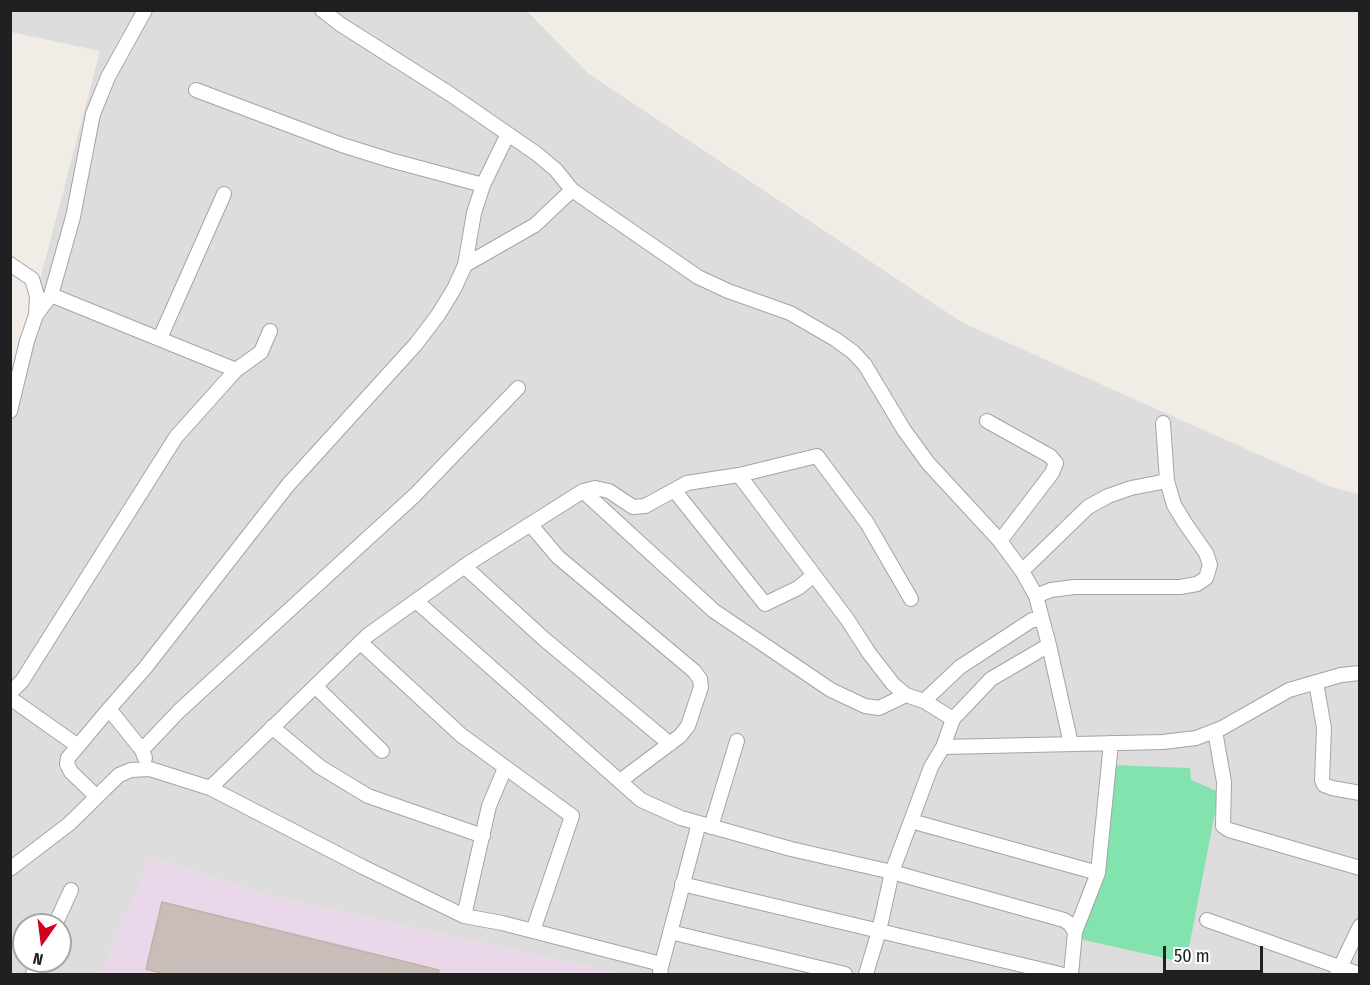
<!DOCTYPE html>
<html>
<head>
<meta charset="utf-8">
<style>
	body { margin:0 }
	#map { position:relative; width:1370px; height:985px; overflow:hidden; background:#f1ece6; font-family:"Fira Sans Condensed",sans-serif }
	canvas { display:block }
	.frame { position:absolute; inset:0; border:12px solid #202020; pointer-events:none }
	.north { position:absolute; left:12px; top:913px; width:60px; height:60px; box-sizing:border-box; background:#fff; border:2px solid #a6a6a6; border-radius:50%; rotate:194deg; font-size:16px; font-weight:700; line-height:24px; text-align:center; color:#202020 }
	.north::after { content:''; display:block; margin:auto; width:21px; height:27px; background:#d0001e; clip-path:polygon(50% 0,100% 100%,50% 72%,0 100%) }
	.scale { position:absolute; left:1163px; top:946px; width:100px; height:27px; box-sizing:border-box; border:3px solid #202020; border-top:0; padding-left:8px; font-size:18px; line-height:21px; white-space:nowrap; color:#202020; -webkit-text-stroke:4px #fff; paint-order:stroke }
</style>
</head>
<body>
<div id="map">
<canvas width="1370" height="985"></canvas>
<div class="frame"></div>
<div class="north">N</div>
<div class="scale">50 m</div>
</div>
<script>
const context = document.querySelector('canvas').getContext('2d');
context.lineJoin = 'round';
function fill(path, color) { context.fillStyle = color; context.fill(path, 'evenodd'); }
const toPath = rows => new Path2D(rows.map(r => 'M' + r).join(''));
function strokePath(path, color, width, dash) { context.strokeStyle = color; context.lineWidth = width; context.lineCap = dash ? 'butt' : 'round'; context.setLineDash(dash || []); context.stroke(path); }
fill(toPath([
	[11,10,527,11,589,74,963,323,1334,488,1359,494,1359,974,620,974,277,898,152,858,100,974,11,974,11,390,100,51,11,32],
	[24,925,60,925,60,961,24,961]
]), '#dedddd');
fill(toPath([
	[151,858,277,898,620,974,100,974]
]), '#ead8ea');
fill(toPath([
	[1111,765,1190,768,1191,780,1219,792,1186,963,1080,939]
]), '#82e3af');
const building = toPath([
	[162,902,439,970,438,975,168,975,146,969,162,902]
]);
fill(building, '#c9bdb9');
strokePath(building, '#c3b0a8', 1.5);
const minor = toPath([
	[322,10,340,24,450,94,537,154,556,170,572,190,698,277,728,291,790,313,835,339,853,352,865,365,904,430,928,463,1000,541,1022,571,1036,596,1049,645,1071,744],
	[196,90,342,145,390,160,483,185],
	[10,264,32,279,37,296,36,315],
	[465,265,535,225,572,190],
	[51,295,236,370],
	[160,338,224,194],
	[10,411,27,341,36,315,51,295,73,217,93,114,108,77,145,10],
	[987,421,1050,456,1056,463,1052,473,1000,541],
	[739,475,847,619,869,653,893,684,906,695],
	[674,490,765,604,798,588,814,575],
	[583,491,714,611,831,690,865,706,879,708,906,695,924,701,953,719],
	[530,524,558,557,694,671,700,679,701,687,688,726,680,736,620,781],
	[464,566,544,639,670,744],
	[1022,571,1088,507,1108,496,1131,488,1167,481],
	[1036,596,1051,590,1074,587,1180,587,1197,584,1206,578,1210,565,1206,553,1185,523,1174,505,1167,481,1163,423],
	[416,601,641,800,681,818,791,849,892,872,1064,920,1070,924,1075,932,1071,974],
	[361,643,461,735,572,816,533,931],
	[1316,682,1324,728,1322,780,1324,785,1332,788,1360,793],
	[315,686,382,751],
	[10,693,22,681,176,437,236,370,261,352,270,331],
	[10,698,78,746],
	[924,701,960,667,1032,620,1042,620],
	[272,727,320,767,368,796,483,836],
	[1215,731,1224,782,1223,826,1229,830,1360,868],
	[943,747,1163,742,1196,738,1222,728,1289,690,1341,675,1360,673],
	[142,750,109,709,145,668,288,485,416,344,438,315,454,289,465,265,474,213,483,185,508,134],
	[145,758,142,750,179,711,415,495,518,388],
	[210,788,368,635,469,563,583,491,595,488,609,491,633,507,645,506,687,483,739,475,817,456,867,523,911,599],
	[96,796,71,772,67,764,68,758,109,709],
	[911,821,1098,873],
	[711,827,737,741],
	[10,869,69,824,119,775,131,770,150,769,210,788,363,867,464,916,502,923,661,964],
	[682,884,1060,974],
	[464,916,489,806,505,768],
	[1207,920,1359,974],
	[55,925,71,890],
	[670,932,845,974],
	[1075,932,1098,873,1111,743],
	[33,974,38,961],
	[661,974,660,971,699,823],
	[866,974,879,931,892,872,931,767,943,747,953,719,991,679,1049,645],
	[1337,974,1360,926]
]);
strokePath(minor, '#a4a4a4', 16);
strokePath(minor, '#fff', 14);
</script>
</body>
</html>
